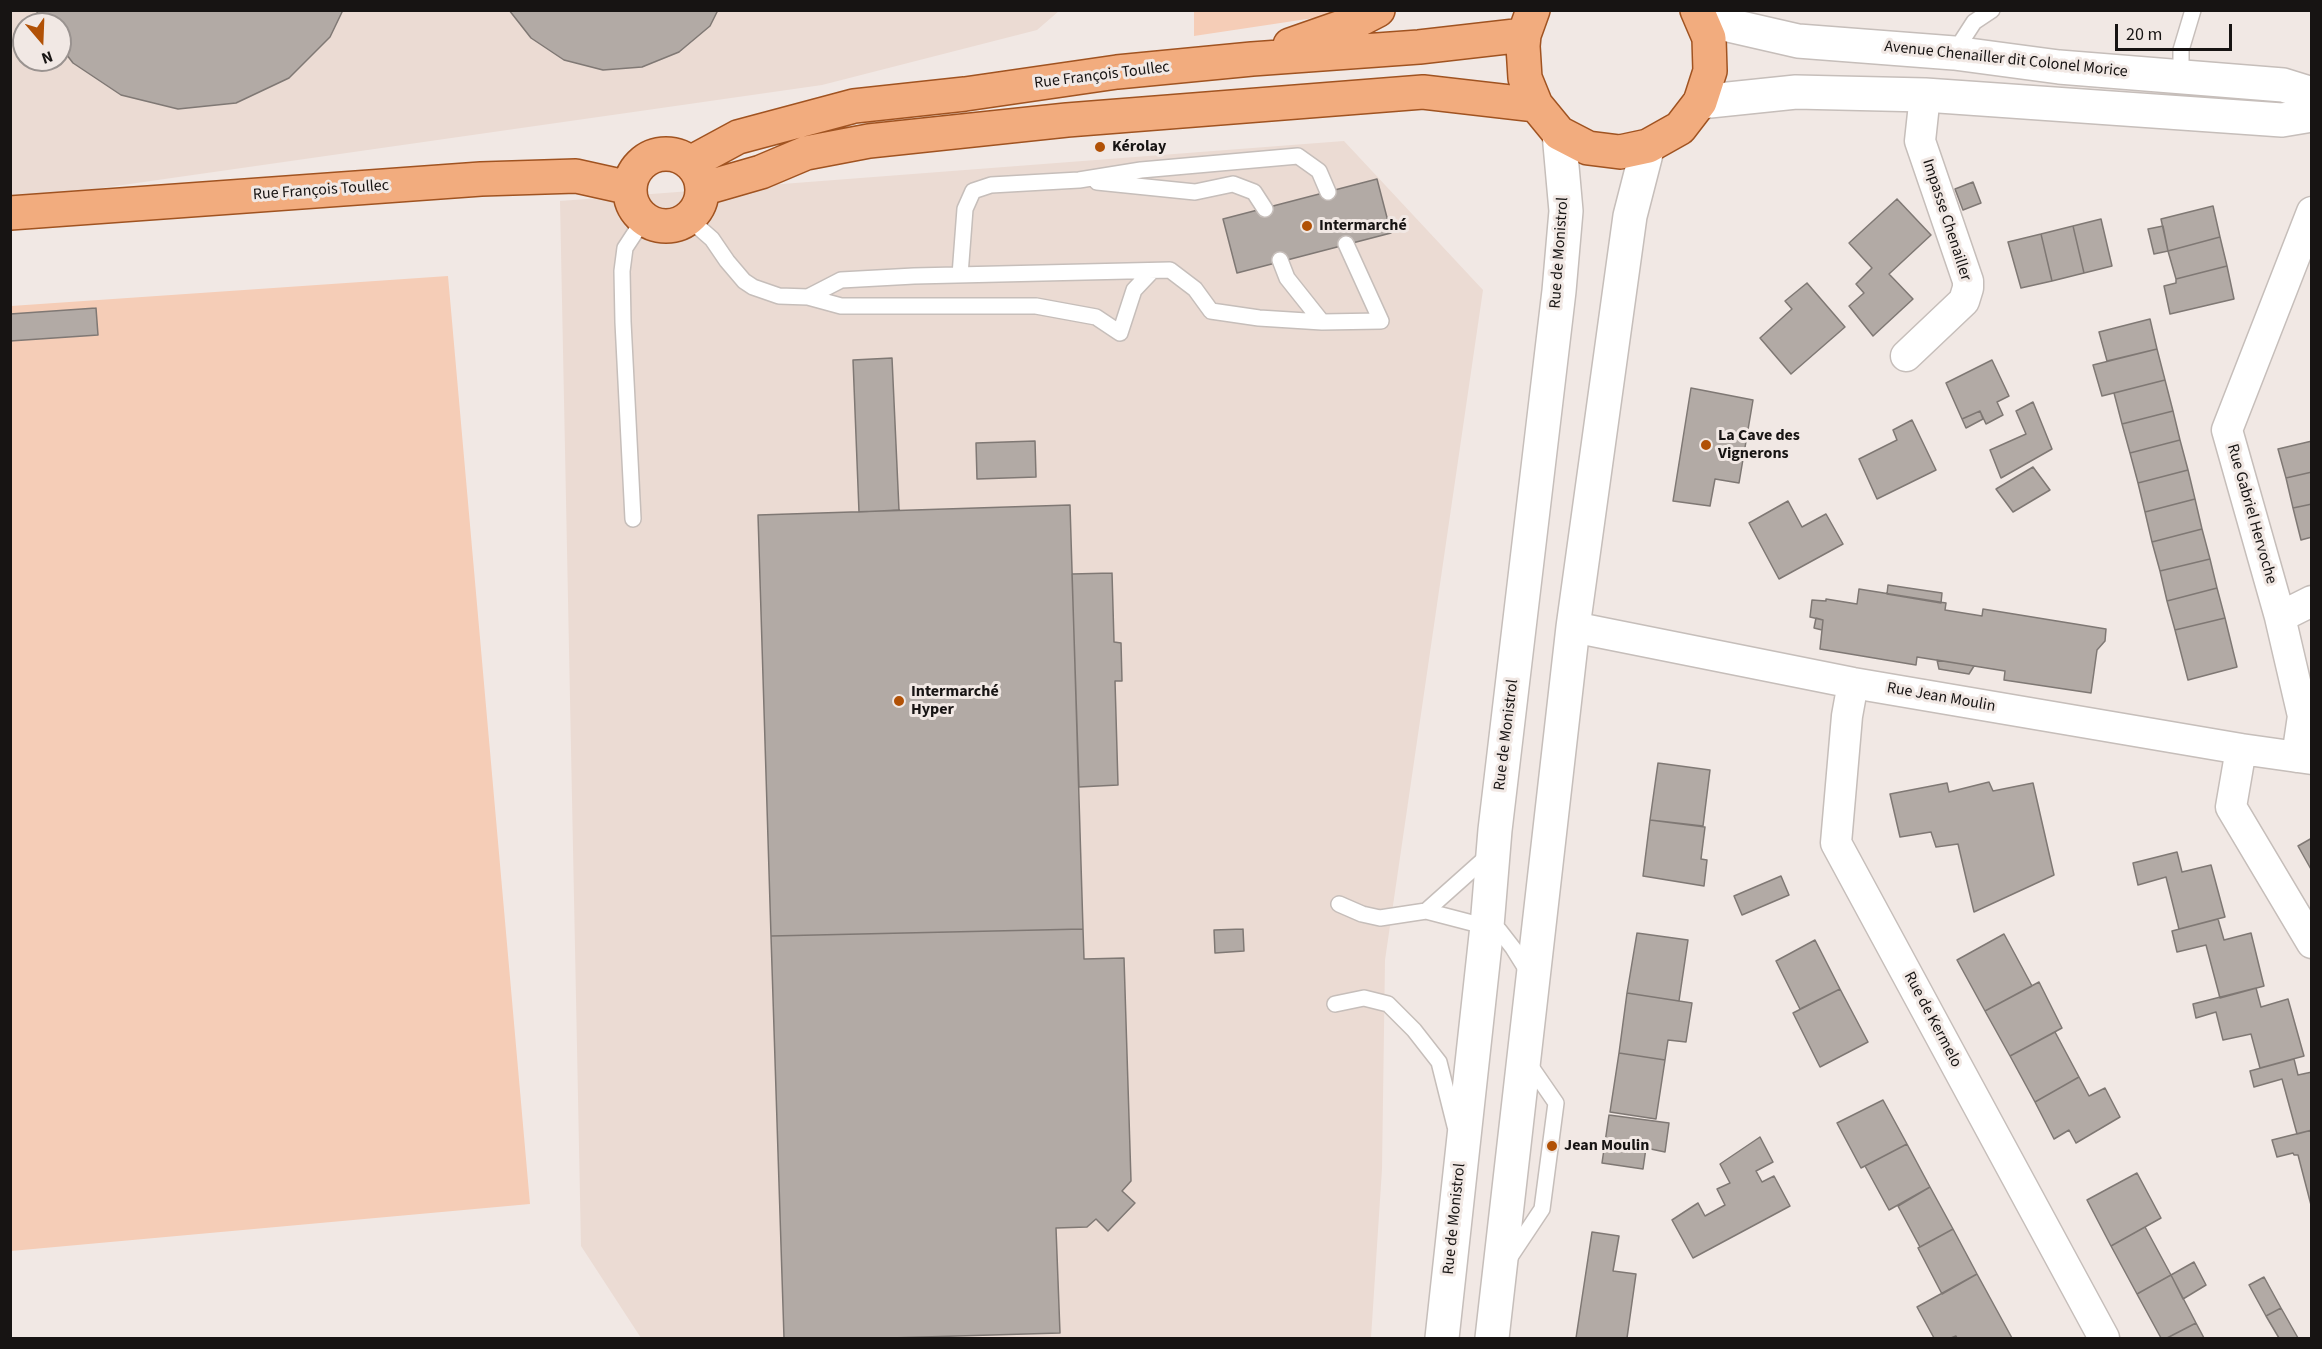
<!DOCTYPE html>
<html>
<head>
<meta charset="utf-8">
<style>
	body { margin:0 }
	#map { position:relative; width:2322px; height:1349px; overflow:hidden; background:#f1e8e4; font-family:"Source Sans 3",sans-serif }
	canvas { display:block }
	.frame { position:absolute; inset:0; border:12px solid #171413; pointer-events:none }
	.north { position:absolute; left:12px; top:12px; width:60px; height:60px; box-sizing:border-box; background:#f1e8e4; border:2px solid #9a9390; border-radius:50%; rotate:161deg; font-size:16px; font-weight:700; line-height:24px; text-align:center; color:#171413 }
	.north::after { content:''; display:block; margin:auto; width:21px; height:27px; background:#b15106; clip-path:polygon(50% 0,100% 100%,50% 72%,0 100%) }
	.scale { position:absolute; left:2115px; top:24px; width:117px; height:27px; box-sizing:border-box; border:3px solid #171413; border-top:0; padding-left:8px; font-size:18px; line-height:21px; white-space:nowrap; color:#171413; -webkit-text-stroke:4px #f1e8e4; paint-order:stroke }
</style>
</head>
<body>
<div id="map">
<canvas width="2322" height="1349"></canvas>
<div class="frame"></div>
<div class="north">N</div>
<div class="scale">20 m</div>
</div>
<script>
const context = document.querySelector('canvas').getContext('2d');
context.lineJoin = 'round';
function fill(path, color) { context.fillStyle = color; context.fill(path, 'evenodd'); }
const toPath = rows => new Path2D(rows.map(r => 'M' + r).join(''));
function strokePath(path, color, width, dash) { context.strokeStyle = color; context.lineWidth = width; context.lineCap = dash ? 'butt' : 'round'; context.setLineDash(dash || []); context.stroke(path); }
function write(font, color, halo, rows, align = 'center') {
  context.font = font + ' "Source Sans 3",sans-serif'; context.lineWidth = 6; context.setLineDash([]); context.textBaseline = 'middle'; context.strokeStyle = halo; context.fillStyle = color; for (const [text, x, y, turn = 0] of rows) {
    context.save(); context.translate(x, y); context.rotate((+turn || 0) * Math.PI / 180); context.textAlign = isNaN(turn) ? turn : align; if (halo) context.strokeText(text, 0, 0); context.fillText(text, 0, 0); context.restore();
  }
}
fill(toPath([
	[10,11,1059,11,1037,30,822,85,11,201],
	[24,24,60,24,60,60,24,60],
	[1344,141,1483,290,1385,960,1382,1169,1371,1338,641,1338,581,1246,560,201]
]), '#ebdbd3');
fill(toPath([
	[1194,11,1341,11,1327,16,1194,36],
	[448,276,530,1204,11,1251,11,306]
]), '#f5cdb7');
const building = toPath([
	[36,10,343,10,330,37,289,78,236,103,178,109,121,95,73,63,60,46,60,24,43,24,36,10],
	[509,10,718,10,710,26,679,52,642,67,603,70,564,60,531,38,509,10],
	[1377,179,1391,233,1237,273,1223,219,1377,179],
	[1973,182,1981,203,1963,210,1955,189,1973,182],
	[1897,199,1931,235,1889,274,1913,299,1873,336,1849,306,1864,293,1856,284,1872,268,1849,243,1897,199],
	[2213,206,2220,237,2168,251,2161,219,2213,206],
	[2101,219,2112,266,2084,273,2073,226,2101,219],
	[2073,226,2084,273,2052,281,2041,234,2073,226],
	[2163,226,2168,251,2154,254,2148,229,2163,226],
	[2041,234,2052,281,2021,288,2008,242,2041,234],
	[2220,237,2227,266,2176,279,2168,251,2220,237],
	[2227,266,2234,299,2170,314,2164,286,2176,283,2176,279,2227,266],
	[1807,283,1845,327,1791,374,1760,338,1792,309,1785,301,1807,283],
	[96,308,98,335,10,341,10,314,96,308],
	[2150,319,2157,349,2107,361,2099,332,2150,319],
	[2157,349,2165,380,2102,396,2093,365,2157,349],
	[892,358,899,510,859,512,853,360,892,358],
	[1992,360,2009,396,1997,402,2003,415,1986,424,1980,411,1962,419,1946,383,1992,360],
	[2165,380,2173,411,2122,424,2114,393,2165,380],
	[1691,388,1753,400,1739,483,1715,479,1710,506,1673,501,1691,388],
	[2033,402,2052,449,2001,478,1990,450,2026,434,2016,411,2033,402],
	[1980,411,1983,419,1966,428,1962,419,1980,411],
	[2173,411,2180,440,2130,453,2122,424,2173,411],
	[1912,420,1936,470,1877,499,1859,459,1897,440,1893,430,1912,420],
	[2180,440,2188,470,2138,483,2130,453,2180,440],
	[1035,441,1036,477,977,479,976,443,1035,441],
	[2312,441,2312,472,2286,478,2278,449,2312,441],
	[2033,467,2050,490,2013,512,1996,489,2033,467],
	[2188,470,2195,499,2145,512,2138,483,2188,470],
	[2312,472,2312,504,2293,508,2286,478,2312,472],
	[2195,499,2202,529,2152,542,2145,512,2195,499],
	[1788,501,1802,527,1826,514,1843,544,1779,579,1749,523,1788,501],
	[2312,504,2312,537,2301,540,2293,508,2312,504],
	[1070,505,1083,929,771,936,758,515,1070,505],
	[2202,529,2210,559,2160,571,2152,542,2202,529],
	[2210,559,2217,588,2167,601,2160,571,2210,559],
	[1112,573,1114,642,1121,643,1122,681,1115,681,1118,785,1079,787,1072,574,1112,573],
	[1888,585,1942,593,1941,603,1887,594,1888,585],
	[2217,588,2225,618,2175,630,2167,601,2217,588],
	[1859,589,1946,603,1945,610,1982,616,1983,609,2106,629,2105,641,2097,650,2091,693,2004,680,2005,671,1974,666,1917,657,1916,665,1820,649,1823,620,1810,617,1812,600,1826,601,1826,599,1857,604,1859,589],
	[1816,618,1823,620,1822,630,1814,628,1816,618],
	[2225,618,2237,667,2188,680,2175,630,2225,618],
	[1937,660,1974,666,1969,674,1939,669,1937,660],
	[1658,763,1710,770,1703,826,1650,820,1658,763],
	[1989,782,1993,791,2033,783,2054,875,1974,912,1958,844,1936,847,1931,832,1900,837,1890,794,1947,783,1949,792,1989,782],
	[1650,820,1705,827,1701,859,1707,860,1704,886,1643,876,1650,820],
	[2312,838,2312,871,2298,846,2312,838],
	[2177,852,2182,872,2211,865,2225,917,2179,929,2166,877,2138,885,2133,863,2177,852],
	[1781,876,1789,895,1742,915,1734,896,1781,876],
	[2218,919,2224,940,2251,933,2264,986,2220,998,2206,945,2177,952,2172,931,2218,919],
	[1083,929,1084,959,1124,958,1131,1181,1122,1191,1135,1203,1108,1231,1096,1219,1087,1227,1056,1228,1060,1333,889,1338,784,1338,771,936,1083,929],
	[1243,929,1244,951,1215,953,1214,930,1243,929],
	[1637,933,1688,940,1679,1001,1627,993,1637,933],
	[2004,934,2032,986,1985,1011,1957,960,2004,934],
	[1815,940,1840,989,1800,1009,1776,961,1815,940],
	[2039,982,2062,1028,2010,1056,1985,1011,2039,982],
	[2256,988,2261,1007,2288,999,2304,1056,2260,1068,2251,1034,2223,1040,2216,1012,2196,1018,2193,1004,2256,988],
	[1840,989,1868,1042,1820,1067,1793,1013,1840,989],
	[1627,993,1692,1003,1686,1042,1668,1040,1665,1060,1619,1053,1627,993],
	[2055,1032,2079,1077,2035,1102,2010,1056,2055,1032],
	[1619,1053,1665,1060,1656,1119,1610,1112,1619,1053],
	[2294,1059,2298,1075,2312,1072,2312,1130,2297,1134,2282,1079,2254,1087,2250,1071,2294,1059],
	[2079,1077,2089,1096,2105,1088,2120,1117,2076,1143,2069,1130,2054,1139,2035,1102,2079,1077],
	[1883,1100,1907,1144,1861,1168,1837,1123,1883,1100],
	[1609,1115,1669,1123,1665,1152,1646,1148,1643,1169,1602,1163,1609,1115],
	[2312,1130,2312,1205,2311,1205,2298,1155,2294,1155,2293,1153,2277,1157,2272,1140,2312,1130],
	[1760,1137,1773,1162,1756,1171,1762,1182,1774,1176,1790,1206,1693,1258,1672,1220,1698,1203,1705,1216,1725,1205,1717,1189,1730,1183,1720,1164,1760,1137],
	[1907,1144,1930,1187,1889,1210,1865,1166,1907,1144],
	[2137,1173,2161,1218,2111,1246,2087,1200,2137,1173],
	[1930,1187,1953,1229,1920,1247,1898,1206,1930,1187],
	[2145,1227,2171,1275,2137,1294,2111,1246,2145,1227],
	[1953,1229,1977,1274,1942,1294,1918,1248,1953,1229],
	[1592,1232,1619,1236,1613,1271,1636,1274,1627,1338,1631,1338,1576,1338,1592,1232],
	[2194,1262,2206,1285,2183,1299,2171,1275,2194,1262],
	[1977,1274,2012,1338,1957,1338,1956,1336,1951,1338,1934,1338,1917,1307,1977,1274],
	[2171,1275,2196,1323,2167,1338,2161,1338,2137,1294,2171,1275],
	[2264,1277,2281,1308,2266,1316,2249,1285,2264,1277],
	[2281,1308,2298,1338,2279,1338,2266,1316,2281,1308],
	[2196,1323,2204,1338,2167,1338,2196,1323]
]);
fill(building, '#b2aaa5');
strokePath(building, '#7f7874', 1.5);
const service = toPath([
	[1954,53,1974,22,1992,10],
	[2181,76,2181,50,2193,10],
	[1097,182,1195,192,1233,184,1254,192,1265,209],
	[688,218,712,239,727,261,744,281,753,287,779,296,808,297,841,306,1036,306,1096,317,1120,333,1134,290,1152,271],
	[1280,260,1287,278,1322,322,1381,321,1346,244],
	[960,275,965,209,973,191,991,185,1079,180,1141,170,1298,156,1319,171,1328,192],
	[808,297,841,280,914,276,1170,270,1195,289,1211,311,1259,318,1322,322],
	[633,519,623,322,622,271,625,248,644,219],
	[1339,904,1362,914,1380,918,1426,911,1499,930,1513,948,1528,972],
	[1426,911,1491,853],
	[1335,1004,1364,998,1388,1004,1414,1030,1439,1062,1455,1126],
	[1508,1260,1542,1209,1556,1103,1527,1061]
]);
const minor = toPath([
	[1906,356,1964,301,1968,288,1968,281,1920,141,1925,95],
	[2280,617,2312,601],
	[1573,627,1853,683,2241,749,2312,759],
	[1853,683,1847,716,1836,843,2104,1338],
	[2241,749,2231,807,2312,943],
	[2297,757,2303,716,2280,617,2227,430,2312,212]
]);
const tertiary = toPath([
	[1702,19,1798,41,1954,53,2059,67,2283,85,2312,94],
	[1700,102,1796,92,1925,95,2282,120,2312,115]
]);
const secondary = toPath([
	[1442,1338,1487,926,1495,830,1559,291,1566,211,1559,133],
	[1492,1338,1573,627,1630,216,1648,146]
]);
const primary = toPath([
	[1533,10,1524,35,1523,46,1525,78,1536,105,1559,133,1588,148,1620,152,1648,146,1680,128,1700,102,1710,71,1709,38,1697,10],
	[1290,45,1353,23,1378,10],
	'630 190a36 36 0 1 1 72 0a36 36 0 1 1-72 0Z',
	[690,163,738,137,854,106,965,94,1117,72,1252,59,1419,47,1524,35],
	[702,189,761,172,806,153,869,141,1067,120,1423,92,1536,105],
	[10,213,481,179,576,176,630,188]
]);
strokePath(service, '#c6beba', 18);
strokePath(minor, '#c6beba', 33);
strokePath(tertiary, '#c6beba', 36);
strokePath(secondary, '#c6beba', 36);
strokePath(primary, '#a05321', 36);
strokePath(service, '#fff', 15);
strokePath(minor, '#fff', 30);
strokePath(tertiary, '#fff', 33);
strokePath(secondary, '#fff', 33);
strokePath(primary, '#f2ac7e', 33);
for (const [x, y, r, color] of [
	[1100,147,6,"#b15106"],
	[1307,226,6,"#b15106"],
	[1706,445,6,"#b15106"],
	[899,701,6,"#b15106"],
	[1552,1146,6,"#b15106"]
]) { const dot = new Path2D(); dot.arc(x, y, r, 0, 2 * Math.PI); context.fillStyle = color; context.fill(dot); strokePath(dot, '#f1e8e4', 2); }
write('16px', '#171413', '#f1e8e4', [
	["Avenue Chenailler dit Colonel Morice",2006,60,6],
	["Rue François Toullec",1102,76,-7],
	["Rue François Toullec",321,191,-4],
	["Impasse Chenailler",1946,220,72],
	["Rue de Monistrol",1560,253,-86],
	["Rue Gabriel Hervoche",2251,514,74],
	["Rue Jean Moulin",1941,698,10],
	["Rue de Monistrol",1507,735,-83],
	["Rue de Kermelo",1932,1020,62],
	["Rue de Monistrol",1455,1219,-84]
]);
write('bold 16px', '#171413', '#f1e8e4', [
	["Kérolay",1112,147],
	["Intermarché",1319,226],
	["La Cave des",1718,436],
	["Vignerons",1718,454],
	["Intermarché",911,692],
	["Hyper",911,710],
	["Jean Moulin",1564,1146]
], 'left');
</script>
</body>
</html>
